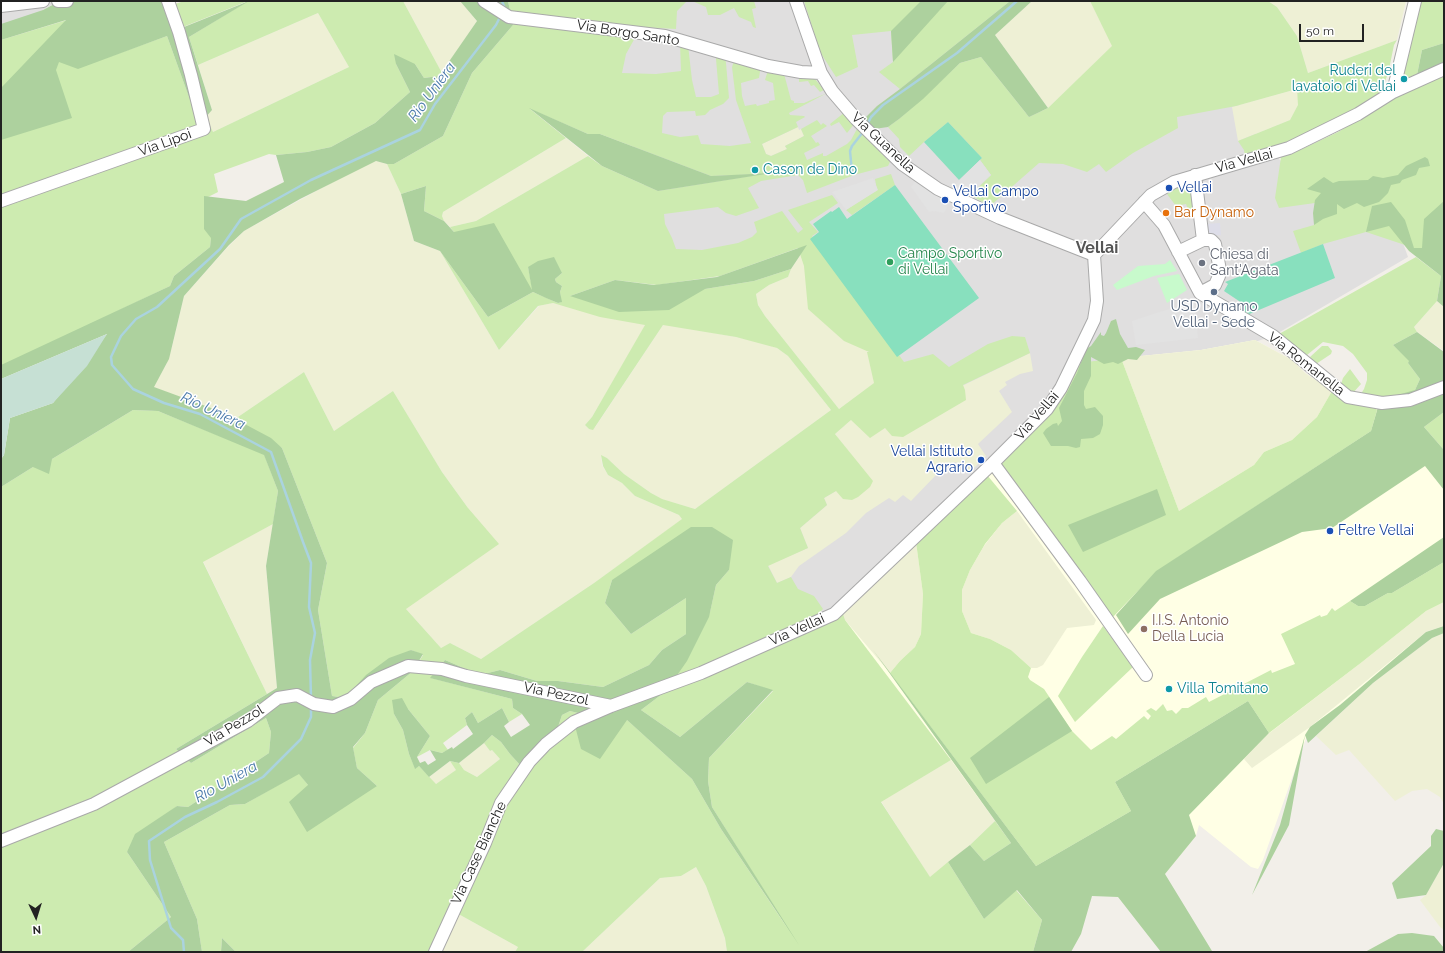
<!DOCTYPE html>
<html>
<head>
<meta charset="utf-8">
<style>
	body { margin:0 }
	#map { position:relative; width:1445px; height:953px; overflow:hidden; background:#f2efe9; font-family:Raleway,sans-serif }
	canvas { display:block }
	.frame { position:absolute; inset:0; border:2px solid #222; pointer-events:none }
	.north { position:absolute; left:16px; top:897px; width:40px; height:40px; -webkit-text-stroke:3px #fff; paint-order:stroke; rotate:176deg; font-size:11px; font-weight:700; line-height:16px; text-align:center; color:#222 }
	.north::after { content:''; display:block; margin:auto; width:14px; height:18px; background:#222; clip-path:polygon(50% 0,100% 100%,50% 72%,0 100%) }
	.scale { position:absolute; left:1299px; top:24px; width:65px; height:18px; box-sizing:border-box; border:2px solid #222; border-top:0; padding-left:5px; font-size:12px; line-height:14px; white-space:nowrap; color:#222; -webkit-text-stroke:3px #fff; paint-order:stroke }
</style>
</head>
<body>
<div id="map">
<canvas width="1445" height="953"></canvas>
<div class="frame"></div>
<div class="north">N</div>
<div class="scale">50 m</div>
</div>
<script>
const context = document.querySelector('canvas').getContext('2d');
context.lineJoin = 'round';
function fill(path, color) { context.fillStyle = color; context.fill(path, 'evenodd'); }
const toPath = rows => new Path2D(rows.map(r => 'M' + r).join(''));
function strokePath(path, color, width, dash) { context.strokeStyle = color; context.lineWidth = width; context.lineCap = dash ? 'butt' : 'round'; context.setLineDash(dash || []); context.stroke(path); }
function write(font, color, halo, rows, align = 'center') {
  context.font = font + ' Raleway,sans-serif'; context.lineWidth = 3; context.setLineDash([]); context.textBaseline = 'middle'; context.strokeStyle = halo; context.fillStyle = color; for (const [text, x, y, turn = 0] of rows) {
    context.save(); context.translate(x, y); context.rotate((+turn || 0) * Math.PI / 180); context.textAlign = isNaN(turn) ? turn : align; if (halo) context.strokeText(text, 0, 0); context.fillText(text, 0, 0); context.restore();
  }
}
fill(toPath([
	[43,1,59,1,34,15,1,25,1,6],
	[683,1,813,1,885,11,966,121,1229,87,1256,134,1307,189,1394,218,1408,257,1273,336,1181,366,1109,350,993,463,815,622,750,572,921,386,810,239,666,266,607,50]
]), '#e0dfdf');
fill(toPath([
	[1255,340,1292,360,1305,373,1341,398,1374,406,1444,487,1444,626,1426,632,1340,705,1310,727,1263,860,1258,869,1251,867,1199,825,1196,836,1165,874,1086,898,1068,918,845,620,996,466,1121,358,1201,350]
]), '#ffffe5');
fill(toPath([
	[403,1,460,1,477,21,442,73],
	[1032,1,1090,1,1113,46,1048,108,995,35],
	[1268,1,1406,1,1397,40,1308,73,1297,36,1277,7],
	[318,13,349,67,213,132,206,117,212,110,198,65],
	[1297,89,1299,105,1290,120,1238,141,1232,107],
	[798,127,799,130,801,129,804,136,785,146,787,149,771,156,766,154,762,144],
	[566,138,588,156,476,221,450,227,444,221,442,216,443,212],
	[376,161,387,164,401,194,414,241,440,251,499,350,539,306,543,305,553,303,614,319,645,321,645,325,639,337,592,417,585,425,589,429,593,429,596,426,663,325,672,325,736,337,764,343,777,348,788,356,831,410,695,509,661,499,651,493,624,474,607,458,601,456,602,465,608,475,622,483,635,496,679,515,683,519,594,583,481,659,450,643,441,648,406,609,468,508,442,472,393,391,334,431,304,372,235,419,153,387,166,365,172,347,184,296,227,248,244,231,369,162],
	[807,245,863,345,884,376,839,409,765,316,758,305,756,294,769,285,788,277,791,269],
	[1437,301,1444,307,1444,351,1417,332,1414,327],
	[1255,340,1292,360,1305,373,1332,391,1317,417,1292,440,1264,452,1254,465,1179,511,1121,358,1201,350],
	[1030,353,1033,371,1020,374,1005,382,1007,385,999,391,1012,412,978,444,986,456,970,472,955,462,938,473,911,501,903,495,895,502,889,498,866,513,846,533,799,566,791,577,777,583,768,565,808,548,800,528,827,505,824,498,836,491,872,482,835,434,851,420,885,428,962,386],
	[1017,511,1096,620,1094,625,1067,628,1043,665,1037,668,1031,668,1011,650,990,639,971,633,962,611,962,590,970,570,984,546,1002,523],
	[273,524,266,566,277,688,267,694,203,561],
	[916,542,923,594,921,634,915,647,900,661,890,673,845,620,842,611],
	[1444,602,1444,626,1426,632,1310,727,1252,768,1244,759,1267,735,1362,662,1426,611],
	[1444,633,1444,804,1440,797,1427,789,1412,791,1395,801,1349,750,1336,755,1316,736,1373,683,1432,638],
	[484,743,490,751,492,750,500,759,477,777,464,770,459,763],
	[951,760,995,821,970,845,930,878,881,801],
	[450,761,457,770,436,784,429,777],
	[1444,863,1444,930,1440,927,1420,900,1426,895],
	[696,867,706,886,725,938,727,952,582,952,660,878,681,876],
	[453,911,518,947,515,952,435,952]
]), '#eef0d5');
fill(toPath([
	[184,1,403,1,442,73,439,76,424,78,415,64,396,64,410,92,375,123,331,147,307,152,276,155,269,154,214,174,218,192,204,199,212,230,210,247,174,276,170,286,1,367,1,40,67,20,78,68,167,36,194,111,206,117,213,132,349,67,318,13,198,65,189,37,248,1,178,29,169,6],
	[508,1,687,1,677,11,676,29,641,27,626,54,622,73,656,74,681,71,680,43,688,45,692,80,696,97,711,97,719,94,716,59,717,52,725,57,726,63,729,98,723,104,710,110,705,115,696,116,695,111,667,112,663,116,662,133,680,137,698,135,701,144,730,146,751,143,736,100,732,67,734,61,761,65,759,78,741,83,742,96,745,106,756,104,757,106,769,103,769,101,775,100,773,83,765,80,769,67,783,70,791,100,794,101,794,103,804,103,827,93,789,113,790,115,804,116,805,117,796,122,798,127,762,144,766,154,771,156,787,149,785,146,804,136,801,129,817,120,821,125,823,123,827,126,811,136,816,143,818,142,820,145,804,153,807,160,823,153,823,156,826,156,847,144,851,140,858,127,862,132,855,142,863,134,890,162,888,166,854,175,807,193,803,180,798,175,761,181,748,188,759,208,736,216,726,213,718,207,664,214,665,224,672,238,676,249,702,250,738,243,752,237,757,232,754,222,782,211,798,233,803,229,788,210,832,195,838,203,809,222,818,232,812,236,904,362,933,354,949,367,988,344,1012,336,1025,337,1030,353,963,385,965,390,966,400,903,437,892,436,885,428,870,438,851,420,835,434,873,481,870,487,858,497,852,500,843,499,836,491,824,498,827,505,800,528,808,548,768,566,777,583,791,577,798,589,814,596,823,609,811,622,673,681,710,612,716,585,729,570,612,580,605,603,631,634,686,598,686,634,662,650,649,665,603,687,558,681,537,681,500,670,480,675,445,660,431,678,512,699,513,708,522,714,509,722,502,708,478,723,472,712,465,718,467,725,443,743,448,750,442,753,430,750,417,757,430,736,408,709,394,714,403,730,409,754,415,768,419,766,436,784,456,770,450,761,459,763,464,770,477,777,500,759,492,750,490,751,484,743,492,735,501,742,510,754,521,766,529,762,574,722,626,719,692,779,721,829,788,929,712,807,708,781,709,758,773,691,747,682,680,737,641,710,674,685,842,611,845,620,951,760,881,802,930,877,948,862,984,919,1016,890,1042,920,1033,952,727,952,725,938,706,886,696,867,681,876,660,878,582,952,515,952,518,947,453,911,435,952,236,952,222,938,221,952,202,952,197,919,164,842,230,805,245,804,299,773,308,785,377,786,357,768,353,748,365,733,378,700,413,671,423,655,411,650,345,698,332,696,318,610,327,563,282,448,235,419,304,372,334,431,393,391,442,472,468,508,499,544,406,609,441,648,450,643,481,659,594,583,682,519,679,515,635,496,622,483,608,475,603,466,601,455,607,458,624,474,651,493,662,499,695,509,831,410,788,356,777,348,736,337,663,325,593,430,589,429,585,425,592,417,645,325,600,317,553,303,538,306,499,350,440,251,488,317,533,292,454,232,450,227,476,221,588,156,602,166,658,191,763,174,711,176,600,134,588,134,530,109,566,138,443,212,442,216,444,221,424,211,426,186,401,194,387,164,394,164,443,136,472,73,513,25],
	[798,248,804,266,808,309,844,341,869,352,867,352,874,383,839,409,765,316,758,305,756,294,769,285,788,277,791,269,754,281,705,289,570,296,615,280,657,285,720,276],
	[528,267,562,273,555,279,556,282,562,286,560,292,561,302,558,303,533,292],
	[692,1,754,1,756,8,752,9,756,28,753,27,751,22,739,17,734,8,720,15,708,15,706,7],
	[804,1,1010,1,900,89,879,72,893,62,891,31,852,35,858,67,836,77,820,52],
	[1090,1,1268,1,1277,7,1297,36,1308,73,1397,40,1394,45,1388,74,1378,97,1307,136,1245,157,1244,150,1238,141,1290,120,1298,105,1297,89,1236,106,1177,117,1178,128,1133,153,1106,172,1099,164,1087,172,1063,164,1039,163,990,206,970,195,991,175,980,160,982,158,948,122,924,142,909,156,900,147,899,139,888,127,899,119,924,97,960,63,981,57,1029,117,1048,108,1112,46],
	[1419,1,1444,1,1444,43,1422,50,1417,75,1411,84,1401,77],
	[1444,74,1444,224,1422,248,1414,248,1366,232,1323,244,1301,253,1293,231,1314,225,1315,203,1279,208,1275,198,1281,157,1302,149,1338,132,1413,86],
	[799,75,815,79,824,90,820,92,814,85,811,86,808,81,799,82],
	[845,112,855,123,847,133,839,122,831,126,830,124],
	[891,174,895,185,852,215,846,210,877,190,875,179],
	[1189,181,1191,182,1196,210,1189,212,1186,204,1176,206,1167,194],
	[1416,257,1441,276,1437,301,1414,327,1417,332,1393,345,1410,361,1408,363,1420,379,1415,390,1409,399,1359,397,1364,389,1367,380,1367,373,1353,354,1343,346,1323,342,1307,355,1279,337,1279,334],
	[1322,346,1328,346,1332,351,1331,354,1316,364,1310,357],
	[1121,358,1179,511,1254,465,1264,452,1292,440,1317,417,1332,391,1341,398,1374,406,1377,410,1371,431,1157,571,1111,619,1013,485,999,460,1077,363],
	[1350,369,1361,384,1352,394,1340,387,1343,378],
	[133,410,158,411,264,454,278,491,273,524,203,562,267,694,176,749,191,763,266,718,271,732,269,753,188,807,177,806,127,852,171,917,128,952,1,952,1,487,33,467,52,459],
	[1444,412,1444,450,1424,427],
	[987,475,1017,511,1002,523,985,544,970,570,962,590,962,611,971,633,990,639,1011,650,1031,668,1028,677,1030,680,1044,689,1072,731,1091,750,1112,736,1116,739,1144,716,1148,720,1151,716,1146,711,1151,708,1156,711,1163,704,1167,711,1172,710,1176,714,1182,708,1188,708,1206,697,1209,702,1271,670,1272,673,1295,664,1281,634,1320,615,1321,617,1327,615,1332,608,1335,611,1350,601,1358,606,1365,606,1388,593,1392,593,1444,562,1444,602,1426,611,1362,662,1269,733,1248,701,1115,782,1131,811,1036,866,890,673,900,661,915,647,921,634,923,594,916,542],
	[1103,626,1133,667,1075,722,1058,696,1082,657],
	[570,711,582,714,558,727,562,715],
	[995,821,1011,843,984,861,970,845]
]), '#cdebb0');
fill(toPath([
	[60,1,167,1,174,31,249,1,189,37,212,110,199,125,167,36,78,69,59,62,56,70,72,118,1,140,1,88,66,20,1,40,1,24,43,10],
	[460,1,508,1,513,25,472,73,443,136,394,164,387,164,376,161,300,199,244,231,229,245,184,296,169,359,154,387,222,412,271,438,282,448,327,563,318,610,332,696,345,698,366,675,389,658,411,650,423,654,413,671,378,700,365,733,353,747,357,768,377,786,307,832,289,802,308,785,299,774,245,804,230,805,164,842,197,919,202,952,128,952,171,917,127,852,135,834,177,806,188,807,269,753,271,732,266,718,191,763,176,749,277,688,266,566,278,491,264,455,158,411,133,410,52,459,49,474,33,467,1,487,1,459,4,455,10,418,53,403,107,334,1,379,1,365,170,286,174,276,210,247,211,238,204,229,204,196,246,201,284,182,276,155,307,152,331,147,375,123,410,92,396,64,394,54,415,64,424,78,439,76,477,21],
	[921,1,948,1,893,62,891,31],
	[1010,1,1032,1,995,35,1048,108,1029,117,981,57,960,63,923,99,899,119,888,127,874,129,864,119,877,106,900,89],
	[1444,43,1444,65,1417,75,1422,50],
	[529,108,588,134,600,134,711,176,772,173,658,191,602,166],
	[1425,157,1428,159,1430,166,1419,168,1416,175,1402,180,1400,183,1391,185,1388,193,1379,202,1364,207,1357,203,1344,209,1337,204,1337,214,1323,219,1314,225,1313,213,1315,200,1321,193,1307,189,1324,177,1333,183,1339,181,1368,180,1373,176,1383,178,1398,175,1406,166],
	[426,186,424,211,444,221,454,232,494,223,532,290,528,267,538,261,554,257,562,273,555,279,556,282,562,286,560,292,562,302,558,303,546,298,533,292,488,317,440,251,414,241,401,194],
	[1444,201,1444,307,1437,301,1441,276,1409,251,1389,226,1366,232,1372,206,1391,202,1405,220,1414,248,1422,248,1424,219],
	[807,245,791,269,754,281,705,289,669,310,619,312,570,296,615,280,654,285,717,277],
	[1116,319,1120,334,1128,348,1136,347,1145,350,1137,360,1128,359,1118,364,1113,362,1104,364,1091,357,1091,376,1084,391,1084,405,1086,409,1095,407,1103,416,1103,425,1100,434,1093,438,1081,439,1080,447,1076,448,1068,446,1051,446,1043,433,1046,429,1053,424,1057,423,1058,426,1062,421,1059,408,1077,373,1086,349,1091,346,1101,332,1101,335,1104,336,1106,333,1111,321],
	[1417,332,1444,352,1444,382,1409,399,1394,396,1415,390,1420,379,1408,363,1409,361,1393,345],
	[1444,391,1444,412,1424,427,1444,450,1444,490,1425,466,1332,528,1302,532,1160,599,1128,634,1116,615,1156,571,1371,431,1378,407,1417,404],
	[1157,489,1166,515,1083,552,1068,525],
	[691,527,712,527,733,540,729,570,716,585,709,617,687,661,673,681,582,714,570,711,562,715,558,727,521,766,510,754,501,742,492,735,484,743,459,763,450,761,429,777,419,766,415,769,409,754,403,730,394,714,392,700,402,698,408,709,430,736,417,757,420,763,425,761,428,765,436,760,430,750,442,753,452,747,453,749,473,734,467,725,465,718,472,712,478,723,502,708,509,722,504,726,511,737,530,725,522,714,513,708,512,699,430,678,445,660,480,675,500,670,537,681,558,681,603,687,649,665,662,650,686,634,686,598,631,634,605,603,612,580],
	[1444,537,1444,562,1392,593,1388,593,1365,606,1358,606,1350,601],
	[1444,626,1444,633,1432,638,1373,683,1308,743,1305,735,1289,825,1252,895,1280,825,1305,735,1310,727,1340,705,1426,632],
	[873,650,1036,866,1131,811,1115,782,1248,701,1269,733,1189,815,1196,836,1165,874,1212,951,1208,952,1161,952,1118,897,1092,896,1081,934,1071,952,1033,952,1042,920,1017,890,984,919,948,862,970,845,984,861,1011,843],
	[747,682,773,690,709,758,708,781,712,807,799,945,721,829,692,779,627,720,600,759,581,749,574,722,674,685,641,710,680,737],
	[1049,697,1072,731,986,784,970,758],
	[1436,829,1444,831,1444,863,1426,895,1397,899,1392,883,1431,846,1431,836],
	[1412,933,1434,936,1444,948,1444,952,1365,952,1398,934],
	[222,938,236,952,221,952]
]), '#add19e');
fill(toPath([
	[107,334,87,366,53,403,10,418,4,455,1,459,1,379]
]), '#c6e0d4');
fill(toPath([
	[1170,260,1177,271,1154,276,1117,290,1113,285,1138,266,1165,264],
	[1179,274,1187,290,1167,303,1157,278]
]), '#c8facc');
fill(toPath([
	[948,122,982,158,959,180,924,142],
	[895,185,979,298,897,357,810,239,819,232,813,224,831,211,832,212,839,207,847,219],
	[1323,244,1335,278,1247,315,1239,314,1245,305,1224,291,1228,284,1225,282]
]), '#88e0be');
fill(toPath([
	[980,160,991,175,970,195,953,186],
	[873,178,878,190,846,210,832,192],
	[916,180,951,200,944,213,934,211,929,212,911,187],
	[1194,301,1198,338,1136,345,1132,321]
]), '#e2e2e2');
fill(toPath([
	[1220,223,1221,235,1206,236,1205,224]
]), '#dddde8');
strokePath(toPath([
	[502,1,505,9],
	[867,125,871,117,883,105,957,53,1017,1],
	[852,172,850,151,852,146,863,132],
	[311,698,310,660,315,633,309,607,311,563,303,542,271,452,200,414,164,403,133,389,112,365,111,357,121,336,136,319,157,307,220,249,241,219,311,180,420,130,435,104,496,25,500,17],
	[184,952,183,940,171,928,150,860,149,841,185,817,217,802,263,777,301,739,311,717,311,707]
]), '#aad3df', 2.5);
const minor = toPath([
	[58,1,67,1],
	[484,1,509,17,665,36,768,66,801,72,821,73],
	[796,1,821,73,832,91,856,119,902,164,938,189,1000,218,1094,255],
	[1,6,43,1],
	[1393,92,1415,1],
	[1195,175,1203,240],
	[1,201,204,129,191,75,179,32,168,1],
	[1144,202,1164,225,1200,293,1273,336,1348,397,1382,403,1410,400,1444,387],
	[1178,252,1203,240,1211,240,1215,244,1220,270,1219,276,1215,285,1200,293],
	[993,463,1080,581,1146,675],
	[1,841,94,804,248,721,278,698,297,695,314,704,333,707,351,699,371,682,408,666,442,669,466,676,611,706],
	[435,952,485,843,501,803,529,762,546,744,574,722,611,706,701,673,834,614,993,463,1047,409,1061,388,1094,320,1097,301,1094,255,1151,195,1174,182,1289,148,1358,114,1393,92,1444,69]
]);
strokePath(minor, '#a9a9a9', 14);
strokePath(minor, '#fff', 12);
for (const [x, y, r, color] of [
	[1404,79,4,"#0f9aa8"],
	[755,170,4,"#0f9aa8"],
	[1169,188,4,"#1a4fb4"],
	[945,200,4,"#1a4fb4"],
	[1166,213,4,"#e8710a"],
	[890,262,4,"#2e9e5b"],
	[1202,263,4,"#6b7280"],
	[1214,292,4,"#5c6f8a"],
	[981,460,4,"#1a4fb4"],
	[1330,531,4,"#1a4fb4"],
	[1144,629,4,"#8d6e63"],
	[1169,689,4,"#0f9aa8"]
]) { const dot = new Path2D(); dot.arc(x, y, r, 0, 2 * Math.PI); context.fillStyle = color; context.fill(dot); strokePath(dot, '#fff', 1.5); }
write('14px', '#222', '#fff', [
	["Via Borgo Santo",628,33,9],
	["Via Lipoi",165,143,-20],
	["Via Guanella",883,143,43],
	["Via Vellai",1244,161,-15],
	["Via Romanella",1306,364,38],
	["Via Vellai",1037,416,-49],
	["Via Vellai",797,630,-24],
	["Via Pezzol",556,694,12],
	["Via Pezzol",234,726,-31],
	["Via Case Bianche",479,853,-65]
]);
write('14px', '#0d838f', '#fff', [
	["Ruderi del",1396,71,"right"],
	["lavatoio di Vellai",1396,87,"right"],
	["Cason de Dino",763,170],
	["Villa Tomitano",1177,689]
], 'left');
write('14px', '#164399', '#fff', [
	["Vellai",1177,188],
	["Vellai Campo",953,192],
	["Sportivo",953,208],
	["Vellai Istituto",973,452,"right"],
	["Agrario",973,468,"right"],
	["Feltre Vellai",1338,531]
], 'left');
write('14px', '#c56008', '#fff', [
	["Bar Dynamo",1174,213]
], 'left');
write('14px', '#27864d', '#fff', [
	["Campo Sportivo",898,254],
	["di Vellai",898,270]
], 'left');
write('14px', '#5b616d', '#fff', [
	["Chiesa di",1210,255],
	["Sant'Agata",1210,271]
], 'left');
write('14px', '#4e5e75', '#fff', [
	["USD Dynamo",1214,307],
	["Vellai - Sede",1214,323]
]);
write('14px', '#785e54', '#fff', [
	["I.I.S. Antonio",1152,621],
	["Della Lucia",1152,637]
], 'left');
write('italic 15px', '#4a7aab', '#fff', [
	["Rio Uniera",432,92,-54],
	["Rio Uniera",213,411,25],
	["Rio Uniera",226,782,-29]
]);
write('bold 16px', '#555', '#fff', [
	["Vellai",1097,248]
]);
</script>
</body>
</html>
